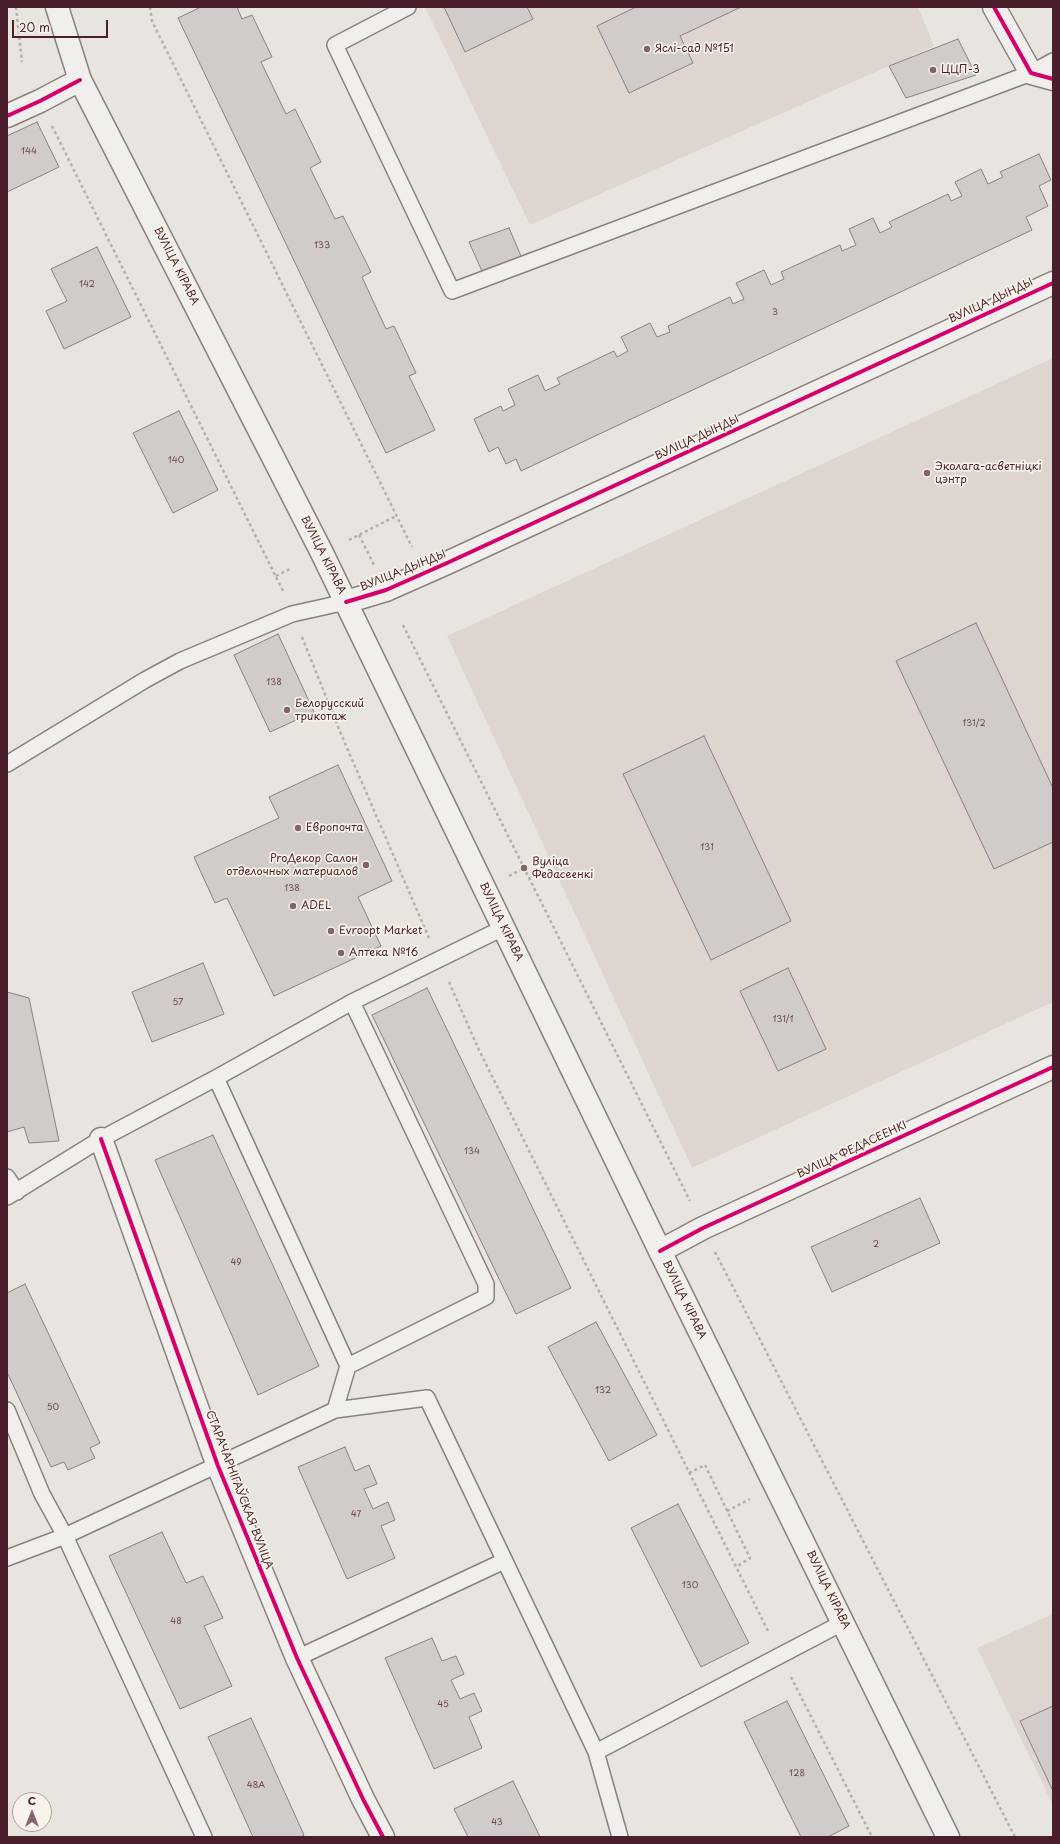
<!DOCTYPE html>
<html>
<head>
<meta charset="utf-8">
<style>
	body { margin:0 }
	#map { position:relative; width:1060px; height:1844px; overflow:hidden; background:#e8e5e0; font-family:"Playpen Sans",sans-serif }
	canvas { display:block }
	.frame { position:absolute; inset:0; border:8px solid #4a1f2b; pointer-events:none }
	.north { position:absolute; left:12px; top:1792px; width:40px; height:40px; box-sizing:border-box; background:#f7f3e8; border:1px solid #b29e9c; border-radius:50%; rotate:0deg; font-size:11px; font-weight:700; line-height:16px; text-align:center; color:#4a1f2b }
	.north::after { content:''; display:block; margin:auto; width:14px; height:18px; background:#81646a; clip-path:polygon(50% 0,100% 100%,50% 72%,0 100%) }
	.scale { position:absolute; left:12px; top:20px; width:96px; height:18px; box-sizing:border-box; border:2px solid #4a1f2b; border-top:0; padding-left:5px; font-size:12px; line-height:14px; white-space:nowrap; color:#4a1f2b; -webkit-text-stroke:3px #f7f3e8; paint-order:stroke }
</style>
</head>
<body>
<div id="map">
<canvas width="1060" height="1844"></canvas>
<div class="frame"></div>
<div class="north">С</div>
<div class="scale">20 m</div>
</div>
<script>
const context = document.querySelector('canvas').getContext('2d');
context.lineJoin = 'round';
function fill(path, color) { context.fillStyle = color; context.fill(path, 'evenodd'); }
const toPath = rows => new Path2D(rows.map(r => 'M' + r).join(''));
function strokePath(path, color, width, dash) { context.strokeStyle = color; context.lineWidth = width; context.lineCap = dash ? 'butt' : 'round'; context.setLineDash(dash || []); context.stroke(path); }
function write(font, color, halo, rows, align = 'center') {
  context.font = font + ' "Playpen Sans",sans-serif'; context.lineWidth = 3.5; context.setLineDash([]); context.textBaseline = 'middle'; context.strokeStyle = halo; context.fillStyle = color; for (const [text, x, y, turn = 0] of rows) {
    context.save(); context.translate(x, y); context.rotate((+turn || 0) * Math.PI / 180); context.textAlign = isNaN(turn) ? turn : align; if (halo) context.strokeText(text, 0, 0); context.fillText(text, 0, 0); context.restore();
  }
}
fill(toPath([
	[425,7,918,7,934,46,530,225],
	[1053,358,1053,1002,692,1168,447,636],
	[1053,1614,1053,1805,977,1648]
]), '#ded5d0');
const building = toPath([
	[201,7,237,7,242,19,252,15,272,57,261,62,286,114,295,109,321,162,310,168,335,219,343,216,371,272,362,277,386,329,394,326,416,373,409,376,435,430,386,453,178,18,201,7],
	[444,7,527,7,533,19,465,52,444,7],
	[636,7,741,7,680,36,693,63,629,93,597,26,636,7],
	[958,39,976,75,906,98,889,66,958,39],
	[37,122,59,167,7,192,7,136,37,122],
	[1039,154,1051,180,1039,186,1048,206,1026,217,1032,230,521,471,516,459,506,464,498,447,489,452,474,419,501,406,503,411,515,405,508,389,538,375,545,391,560,384,557,378,614,351,617,357,628,351,621,337,650,323,657,337,670,332,668,326,730,297,733,304,744,299,736,283,764,270,771,285,784,279,781,272,840,245,842,251,856,245,849,229,873,218,880,233,892,227,889,222,948,194,951,201,962,196,955,182,981,169,988,184,1003,177,1000,172,1039,154],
	[509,228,524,263,485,278,469,242,509,228],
	[97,247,131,317,64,349,46,311,67,301,51,269,97,247],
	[179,411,218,490,173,513,133,433,179,411],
	[976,623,1053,788,1053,842,994,869,896,661,976,623],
	[278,634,314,712,270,732,234,655,278,634],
	[704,736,791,921,711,960,623,774,704,736],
	[338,765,392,881,358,897,381,946,274,996,227,898,215,903,194,857,279,818,269,797,338,765],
	[203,963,224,1014,152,1042,132,992,203,963],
	[788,968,826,1049,778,1071,740,991,788,968],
	[427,988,571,1288,516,1314,372,1015,427,988],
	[7,992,29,998,59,1141,29,1143,24,1127,7,1132,7,992],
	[213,1135,319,1366,258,1395,155,1160,213,1135],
	[920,1198,940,1243,832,1292,811,1247,920,1198],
	[25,1284,100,1443,90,1448,95,1458,68,1470,64,1462,51,1467,7,1372,7,1293,25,1284],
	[596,1322,657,1435,609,1461,548,1347,596,1322],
	[345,1447,355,1471,369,1465,377,1484,364,1489,373,1509,388,1502,395,1520,381,1526,395,1558,347,1579,298,1467,345,1447],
	[678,1504,749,1643,701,1667,631,1528,678,1504],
	[162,1532,186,1583,203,1576,223,1618,204,1626,232,1686,180,1709,109,1556,162,1532],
	[432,1638,442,1661,456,1656,464,1674,451,1680,460,1699,474,1693,482,1711,469,1717,482,1748,434,1769,385,1658,432,1638],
	[787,1701,849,1826,828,1837,801,1837,744,1722,787,1701],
	[1053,1706,1053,1791,1020,1721,1053,1706],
	[251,1718,304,1835,301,1837,253,1837,208,1737,251,1718],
	[513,1781,540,1837,468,1837,454,1809,513,1781]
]);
fill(building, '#d1ccc9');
strokePath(building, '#898080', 1);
const service = toPath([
	[408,7,335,45,452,291,1031,73,1053,61],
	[7,764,145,680,180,661,292,614,346,602],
	[216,1078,348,1366,486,1297,486,1284,352,1002],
	[7,1177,17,1192],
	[7,1197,101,1139,216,1078,352,1002,503,928],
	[7,1410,42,1494,65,1536,204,1837],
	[335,1410,427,1398,596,1752,620,1837],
	[7,1558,65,1536,335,1410,348,1366],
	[297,1658,504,1561],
	[596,1752,844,1622]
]);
const minor = toPath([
	[994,7,1031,73,1053,79],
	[7,116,40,101,80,80],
	[346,602,386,590,447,563,1053,283],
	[101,1139,218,1466,297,1658,363,1799,383,1837],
	[660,1251,703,1228,1053,1067]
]);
const primary = toPath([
	[57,7,80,80,322,553,660,1251,948,1837]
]);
strokePath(service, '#898080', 18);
strokePath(minor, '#898080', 25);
strokePath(primary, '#898080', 25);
strokePath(toPath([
	[16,7,22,62],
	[150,7,152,21,412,547],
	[52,126,283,591],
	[359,535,374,565],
	[349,540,396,516],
	[276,576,290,569],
	[403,625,690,1201],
	[302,637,341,734,429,938],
	[509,876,524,868],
	[449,982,479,1050,769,1633],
	[715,1252,1015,1837],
	[689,1473,705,1465,750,1558,736,1567],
	[727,1511,750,1499],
	[791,1677,872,1837]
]), '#b4aeac', 2.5, [3, 3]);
strokePath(service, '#f0efeb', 15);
strokePath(minor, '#f0efeb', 22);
strokePath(primary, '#f0efeb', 22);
strokePath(toPath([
	[994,7,1031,73,1053,79],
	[7,116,40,101,80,80],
	[346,602,386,590,447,563,1053,283],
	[101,1139,218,1466,297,1658,363,1799,383,1837],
	[660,1251,703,1228,1053,1067]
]), '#d6006c', 4);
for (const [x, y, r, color] of [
	[647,49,4,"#81646a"],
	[933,70,4,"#81646a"],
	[927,473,4,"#81646a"],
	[287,710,4,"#81646a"],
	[298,828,4,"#81646a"],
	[366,865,4,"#81646a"],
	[524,868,4,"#81646a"],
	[293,906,4,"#81646a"],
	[331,931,4,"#81646a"],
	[341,953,4,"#81646a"]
]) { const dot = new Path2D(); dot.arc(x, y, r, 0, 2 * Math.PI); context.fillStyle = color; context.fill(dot); strokePath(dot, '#f7f3e8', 1.5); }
write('9px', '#6c4a52', null, [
	["144",29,152],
	["133",322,246],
	["142",87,285],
	["3",775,313],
	["140",176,461],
	["138",274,683],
	["131/2",974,724],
	["131",707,848],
	["138",292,889],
	["57",178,1003],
	["131/1",783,1020],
	["134",472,1152],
	["2",876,1245],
	["49",236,1263],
	["132",603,1391],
	["50",53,1408],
	["47",356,1515],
	["130",690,1586],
	["48",176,1622],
	["45",443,1705],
	["128",797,1774],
	["48А",256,1786],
	["43",497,1823]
]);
write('11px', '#4a1f2b', '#f7f3e8', [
	["Яслі-сад №151",655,49],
	["ЦЦП-3",941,70],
	["Эколага-асветніцкі",935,467],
	["цэнтр",935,480],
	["Белорусский",295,704],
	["трикотаж",295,717],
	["Европочта",306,828],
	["ProДекор Салон",358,859,"right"],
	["отделочных материалов",358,872,"right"],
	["Вуліца",532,862],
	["Федасеенкі",532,875],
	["ADEL",301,906],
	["Evroopt Market",339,931],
	["Аптека №16",349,953]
], 'left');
write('11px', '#4a1f2b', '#f7f3e8', [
	["ВУЛІЦА КІРАВА",176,266,63],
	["ВУЛІЦА ДЫНДЫ",991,301,-25],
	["ВУЛІЦА ДЫНДЫ",697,438,-25],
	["ВУЛІЦА КІРАВА",323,555,63],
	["ВУЛІЦА ДЫНДЫ",403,571,-22],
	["ВУЛІЦА КІРАВА",501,922,64],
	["ВУЛІЦА ФЕДАСЕЕНКІ",852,1150,-25],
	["ВУЛІЦА КІРАВА",684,1300,64],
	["СТАРАЧАРНІГАЎСКАЯ ВУЛІЦА",239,1490,69],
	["ВУЛІЦА КІРАВА",828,1590,64]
]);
</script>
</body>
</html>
